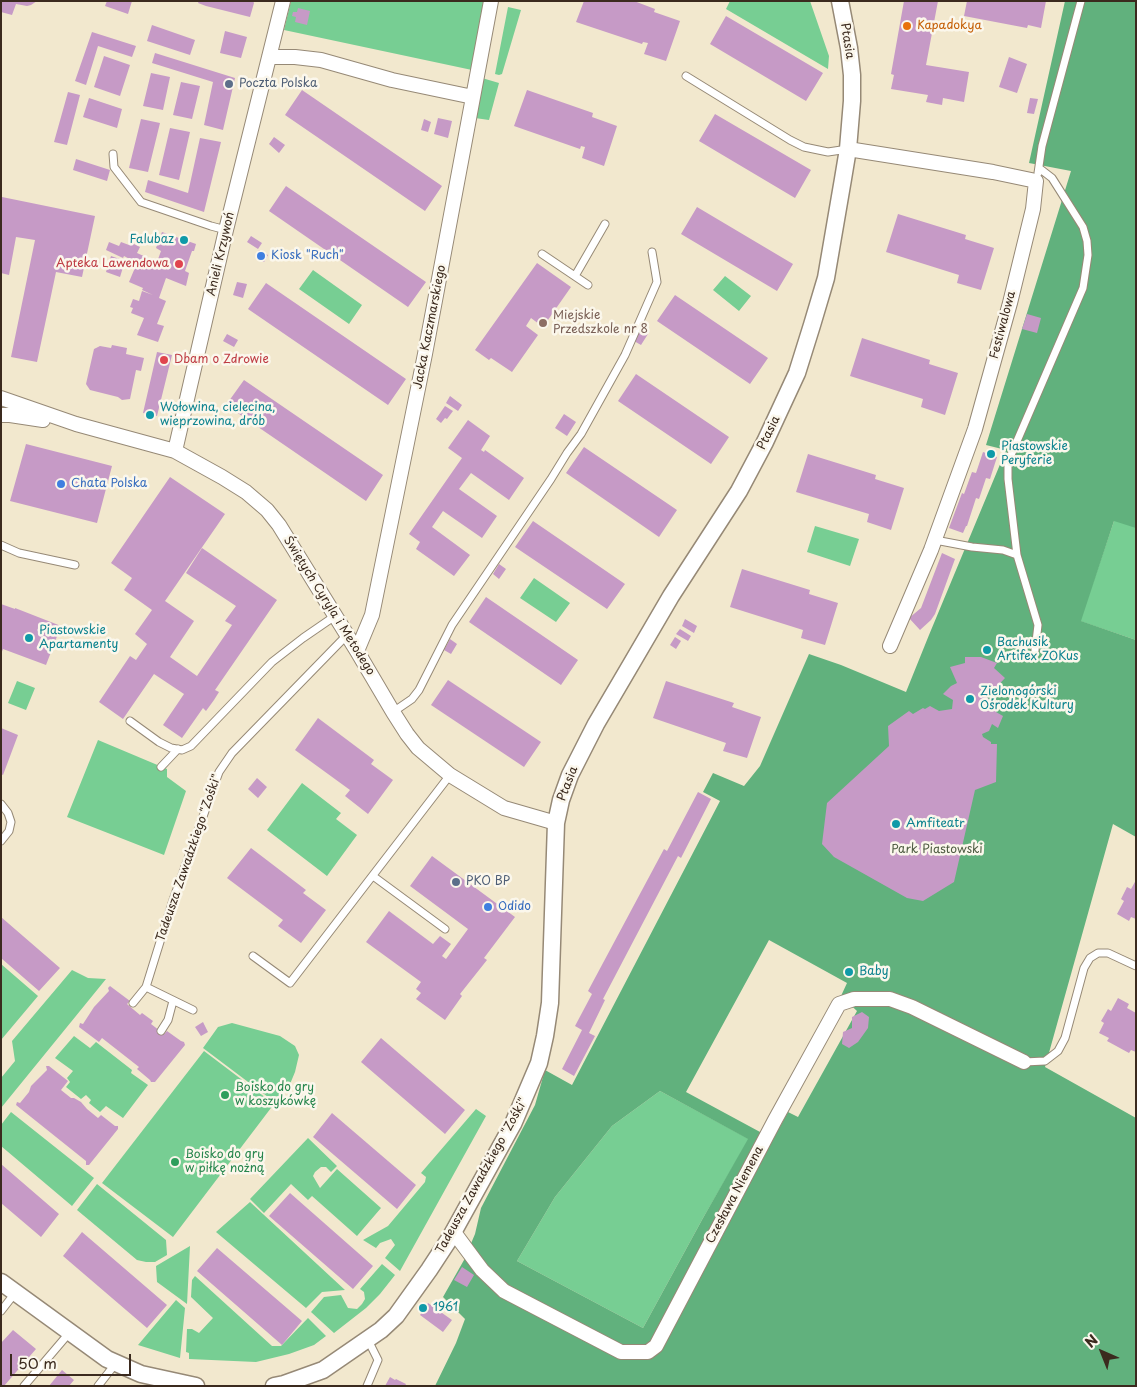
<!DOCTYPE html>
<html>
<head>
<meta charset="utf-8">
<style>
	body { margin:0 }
	#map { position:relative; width:1137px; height:1387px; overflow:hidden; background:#f2e8ce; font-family:"Playpen Sans",sans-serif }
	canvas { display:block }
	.frame { position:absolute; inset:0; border:2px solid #3b2a1e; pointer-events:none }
	.north { position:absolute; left:1077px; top:1327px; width:50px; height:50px; -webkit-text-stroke:4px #fbf7ec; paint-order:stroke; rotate:316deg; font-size:14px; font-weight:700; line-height:20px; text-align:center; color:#3b2a1e }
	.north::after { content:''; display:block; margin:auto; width:18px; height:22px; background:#3b2a1e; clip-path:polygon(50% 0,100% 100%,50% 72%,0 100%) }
	.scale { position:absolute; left:10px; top:1354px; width:121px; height:22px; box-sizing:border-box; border:2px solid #3b2a1e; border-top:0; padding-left:6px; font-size:15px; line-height:18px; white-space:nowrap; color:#3b2a1e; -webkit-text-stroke:4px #fbf7ec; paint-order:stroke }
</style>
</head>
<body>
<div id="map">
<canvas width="1137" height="1387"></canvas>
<div class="frame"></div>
<div class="north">N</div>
<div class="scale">50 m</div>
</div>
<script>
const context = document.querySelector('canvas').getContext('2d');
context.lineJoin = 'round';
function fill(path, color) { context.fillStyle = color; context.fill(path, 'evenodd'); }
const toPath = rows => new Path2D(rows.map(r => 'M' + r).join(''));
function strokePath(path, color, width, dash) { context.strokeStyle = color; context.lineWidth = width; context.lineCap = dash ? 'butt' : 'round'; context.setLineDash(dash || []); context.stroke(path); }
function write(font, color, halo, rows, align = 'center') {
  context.font = font + ' "Playpen Sans",sans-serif'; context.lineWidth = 5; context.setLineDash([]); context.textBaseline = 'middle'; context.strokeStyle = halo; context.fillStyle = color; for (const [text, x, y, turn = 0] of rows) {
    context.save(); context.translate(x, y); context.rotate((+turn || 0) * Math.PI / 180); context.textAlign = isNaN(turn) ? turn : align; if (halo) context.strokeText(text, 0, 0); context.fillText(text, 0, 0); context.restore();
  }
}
fill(toPath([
	[291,1,485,1,472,70,284,30],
	[730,1,810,1,829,56,828,69,726,9],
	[508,7,521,10,502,74,499,75,495,74],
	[482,78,499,83,489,120,475,118],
	[313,270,362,305,349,324,299,289],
	[725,276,751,296,739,311,713,290],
	[1136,448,1136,640,1080,621,1114,521],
	[815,526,859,539,850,566,807,552],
	[534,578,570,603,556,622,520,598],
	[17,681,35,688,26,710,8,703],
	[98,740,167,769,167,777,186,791,164,855,67,817],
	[302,783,341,813,336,819,357,835,327,876,267,830],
	[1,964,38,996,1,1040],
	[72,970,88,978,106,979,1,1108,1,1078,15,1061,12,1041],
	[232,1023,280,1036,295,1046,299,1055,295,1072,290,1084,279,1096,272,1100,203,1048,218,1027],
	[74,1036,90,1048,96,1042,132,1070,131,1073,148,1085,123,1118,106,1106,100,1112,89,1103,91,1100,86,1095,81,1099,66,1087,70,1082,67,1078,73,1071,55,1058],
	[204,1051,274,1104,173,1237,102,1183],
	[660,1091,749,1139,703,1218,643,1328,517,1261,555,1197,612,1126],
	[476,1109,486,1116,400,1271,385,1258,395,1245,391,1239,380,1243,376,1248,363,1240,388,1226,425,1182,426,1177,421,1173],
	[11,1112,94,1178,72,1206,1,1146,1,1125],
	[308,1138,337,1166,331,1172,326,1167,321,1167,315,1172,313,1176,320,1188,337,1169,381,1208,357,1236,312,1196,308,1200,291,1184,264,1213,250,1199],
	[97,1184,166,1240,167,1255,155,1262,146,1262,137,1260,77,1210],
	[250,1202,345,1290,322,1292,306,1308,216,1232],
	[190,1246,187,1304,157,1282,156,1266],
	[382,1264,395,1275,380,1294,366,1308,334,1333,311,1312,324,1297,341,1295,348,1308,357,1309,362,1304,365,1299,364,1292,360,1289],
	[195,1276,272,1346,281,1346,308,1318,326,1336,314,1345,289,1354,256,1362,189,1359,189,1353,186,1352,187,1329,192,1329,199,1333,213,1318,191,1297,192,1280],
	[176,1300,185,1308,180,1358,138,1345]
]), '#77ce93');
fill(toPath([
	[1065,1,1136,1,1136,528,1114,521,1081,621,1136,640,1136,837,1113,824,1045,1067,1136,1118,1136,1386,435,1386,456,1343,465,1319,443,1297,464,1260,475,1234,481,1208,535,1105,545,1070,572,1085,720,801,703,792,713,773,744,786,760,766,809,654,841,665,906,692,929,635,1006,450,986,445,1071,171,1029,163],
	[769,940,847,983,841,996,857,1011,798,1117,788,1112,773,1139,686,1092],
	[660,1091,748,1139,703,1218,643,1328,517,1261,555,1197,612,1126]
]), '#61b17d');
fill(toPath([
	[1,1,37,1,31,5,27,6,16,4,12,15,1,12],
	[107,1,132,1,128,14,105,6],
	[199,1,253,1,254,3,250,17,206,6,198,3],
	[584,1,634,1,655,9,654,12,680,21,666,61,644,54,648,43,643,42,642,44,576,22],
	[904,1,938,1,926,65,969,72,964,102,943,98,942,105,926,102,928,95,891,89,894,75,891,74],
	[967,1,1046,1,1041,28,1028,25,1027,28,964,16],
	[298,8,310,11,307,25,295,22,296,17,292,16,293,12,297,12],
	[726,16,823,73,806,101,710,44],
	[152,25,195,40,190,55,147,41],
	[225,31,247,37,241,58,220,53],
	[92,32,136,46,132,57,98,46,86,85,75,81],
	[155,53,235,78,223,130,204,125,213,82,152,63],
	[104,56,130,65,120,96,94,87],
	[1009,57,1027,64,1017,93,999,87],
	[151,73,170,77,163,110,143,106],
	[181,82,200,86,192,119,173,115],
	[302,90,442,186,425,211,285,115],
	[527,90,593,113,592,117,617,126,604,166,582,158,585,147,581,146,580,149,514,126],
	[68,92,80,95,67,145,54,142],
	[89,98,122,109,117,128,83,117],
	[1030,98,1038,99,1034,114,1027,113],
	[715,114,811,170,795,198,699,141],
	[438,118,452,121,448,138,434,134],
	[141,119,160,123,148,172,129,168],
	[424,119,431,122,428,132,421,130],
	[170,128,190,132,179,180,159,175],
	[274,137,285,145,279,153,269,144],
	[200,138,221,142,204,212,145,192,148,180,188,193],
	[76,159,110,170,107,181,73,170],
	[286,186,426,282,408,307,269,211],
	[2,197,95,216,82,277,56,272,37,362,11,357,35,240,16,237,9,275,1,273],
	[697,207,793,264,777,291,681,234],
	[898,214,966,235,965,239,994,248,981,290,957,283,959,275,886,252],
	[162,232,196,244,194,251,192,251,185,271,189,273,186,286,166,278,159,298,166,301,157,324,164,326,158,342,137,335,144,318,131,313,133,308,130,307,133,299,139,301,142,291,153,295,142,290,143,288,129,282,137,263,124,256,123,258,106,250,109,242,119,246,121,242,129,245,130,242,140,247,137,253,157,262,161,251,156,248],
	[251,236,262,243,258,249,247,242],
	[259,250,268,255,264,262,255,256],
	[111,256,125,261,120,277,106,272],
	[537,263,571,287,543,327,531,318,526,326,538,335,512,372,491,358,489,360,475,350],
	[237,282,247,284,243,298,233,295],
	[266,283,406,379,388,405,248,309],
	[675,295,768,358,750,384,657,321],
	[1027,314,1041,318,1037,333,1022,329],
	[641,330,648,334,641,345,634,341],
	[227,334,238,340,234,347,223,341],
	[862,338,930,360,929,364,958,373,945,415,921,407,923,399,850,376],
	[112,345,127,348,126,354,144,358,141,371,136,370,130,399,122,400,118,397,90,390,86,384,94,349,100,346,111,348],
	[157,352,172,355,157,416,143,413],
	[636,374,729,437,711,464,618,401],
	[244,380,383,475,366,501,226,405],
	[450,396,462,405,458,411,446,403],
	[445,406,453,411,447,419,445,418,441,423,436,419],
	[564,414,576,422,567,436,555,428],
	[468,420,490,436,481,450,484,452,485,450,524,478,509,500,471,473,459,489,497,516,482,538,443,511,432,527,470,555,454,576,416,549,420,542,409,534,462,458,448,448],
	[26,444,112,466,97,523,10,501],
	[584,447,677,510,659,537,566,473],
	[983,452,997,457,990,479,986,478,979,499,976,498,967,526,966,526,963,533,949,528,962,493,964,494,972,472,976,473],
	[808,454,876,475,875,479,904,488,891,530,867,522,869,514,796,492],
	[170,477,225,514,165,601,194,621,170,657,197,676,232,625,225,621,236,606,186,573,202,548,277,600,215,690,219,692,214,700,206,711,203,708,182,738,163,725,184,694,154,674,123,719,99,702,130,656,136,660,147,644,135,634,152,610,124,590,132,578,111,563],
	[533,521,625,584,607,609,515,547],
	[942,553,955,559,935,614,931,620,920,630,909,618,921,608],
	[499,564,506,569,499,579,493,574],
	[742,569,810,590,809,594,838,603,825,645,801,638,803,630,730,607],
	[486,597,578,660,561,685,469,622],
	[1,604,15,609,15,608,61,626,46,665,3,649,1,654],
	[685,619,697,626,694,633,682,626],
	[680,629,691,636,688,641,676,634],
	[675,637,681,641,676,649,670,645],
	[450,639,457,644,451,654,444,650],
	[965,657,981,657,997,663,994,668,1005,678,987,697,992,703,996,712,1003,716,998,728,992,724,989,731,982,734,983,737,991,742,991,744,997,744,996,782,975,790,954,882,923,901,907,898,834,857,822,844,827,803,889,746,888,726,909,711,913,714,923,708,925,709,930,706,939,711,952,709,953,700,943,694,951,686,957,683,950,667,965,663],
	[448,680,541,742,524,767,431,705],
	[666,681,734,703,732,707,761,717,747,758,723,751,726,743,653,718],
	[318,718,374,760,371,764,393,780,368,814,345,796,350,790,295,750],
	[1,728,18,735,3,775,1,774],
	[257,778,267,787,258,798,248,789],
	[698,792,711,799,681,858,678,856,603,999,605,1000,589,1033,595,1036,574,1076,562,1069,582,1030,575,1026,592,994,588,991,664,849,667,851],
	[251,848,306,890,303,893,326,910,301,943,278,926,283,920,227,878],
	[432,856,515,917,484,958,487,960,460,994,462,996,445,1020,416,999,421,993,416,989,421,982,366,942,389,911,433,944,440,936,451,944,442,956,446,959,468,929,410,886],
	[1136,880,1136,919,1131,917,1129,921,1117,914,1124,901,1121,899,1127,887,1131,889],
	[1,917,60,968,39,991,1,958],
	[110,986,130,1001,127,1004,140,1015,142,1013,153,1021,151,1024,164,1034,167,1031,181,1041,184,1042,185,1045,155,1082,151,1082,150,1080,137,1069,139,1067,102,1038,99,1042,79,1027,80,1023,83,1024,94,1007,109,991,108,988],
	[1118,998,1129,1004,1127,1008,1136,1013,1136,1052,1131,1050,1129,1053,1107,1041,1109,1038,1099,1033,1104,1023,1101,1021,1104,1016,1108,1009,1111,1011],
	[862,1012,869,1017,868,1028,858,1042,849,1048,842,1044,843,1032,852,1028,852,1017],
	[203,1022,208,1032,201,1036,195,1027],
	[381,1038,465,1110,445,1134,361,1062],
	[46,1066,49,1066,68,1081,61,1090,71,1098,74,1098,81,1102,87,1109,98,1118,101,1115,115,1126,118,1126,118,1129,89,1165,86,1165,86,1161,16,1105,17,1102,20,1103,29,1092,31,1086,47,1070],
	[332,1113,416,1185,397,1209,313,1137],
	[1,1164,59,1214,41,1237,1,1203],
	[290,1193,373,1266,353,1289,269,1216],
	[82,1232,167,1305,147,1328,63,1256],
	[217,1248,302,1321,282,1345,197,1271],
	[462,1267,474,1275,467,1287,454,1280],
	[428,1303,452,1320,443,1332,420,1315],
	[13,1330,36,1349,4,1386,1,1386,1,1343],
	[62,1370,74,1380,69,1386,49,1386],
	[390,1377,395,1380,396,1379,406,1384,405,1386,385,1386]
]), '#c69ac6');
const service = toPath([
	[686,76,790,140,804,147,828,152,848,149],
	[113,154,114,167,141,202,211,226,226,230],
	[1038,173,1042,146,1081,1],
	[542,254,588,285],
	[575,276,605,224],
	[935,540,972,547,1003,550,1017,555],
	[1,545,19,553,75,565],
	[1035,650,1038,625,1017,555,1008,479,1008,462,1083,288,1088,255,1087,241,1083,227,1052,178,1039,168],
	[393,712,412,699,419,690,452,625,551,479,567,453,581,434,625,355,657,282,652,252],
	[130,721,159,742,171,748,182,750,191,746,272,662,303,638,335,616],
	[161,767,178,749],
	[1,804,8,813,11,822,9,831,1,841],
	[373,876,445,929],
	[253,956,290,983,450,775],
	[133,1003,146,987],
	[193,1010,146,987,173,900,219,772,232,753,347,635],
	[161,1031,168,1020,173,1001],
	[1024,1062,1045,1061,1058,1051,1065,1038,1084,968,1090,958,1098,953,1108,953,1136,966],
	[1,1311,15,1293],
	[24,1386,70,1332],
	[98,1386,116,1363],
	[367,1386,378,1360,368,1340]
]);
const minor = toPath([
	[269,57,295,57,321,60,392,80,473,97],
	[848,149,993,172,1036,181,1033,209,1010,303,975,429,931,550,890,646],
	[1,398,76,424,175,451,222,477,246,492,267,510,279,525,357,651,393,712,407,734,418,748,450,775,504,808,556,823],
	[1,415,10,415,43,420],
	[175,451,226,230,283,1],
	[357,651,372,615,425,354,491,1],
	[453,1231,482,1270,504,1291,621,1352,648,1352,656,1346,775,1120,839,1004,854,999,890,999,912,1007,1024,1062]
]);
const tertiary = toPath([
	[1,1282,107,1359,141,1374,196,1386],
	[274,1386,284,1384,323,1370,381,1330,396,1316,429,1270,450,1238,513,1124,539,1063,545,1036,550,1003,556,823,561,800,570,775,596,724,633,661,671,596,739,491,765,442,797,373,812,325,826,278,843,179,848,149,852,101,852,75,849,48,840,1]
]);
strokePath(service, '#968976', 9);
strokePath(minor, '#968976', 16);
strokePath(tertiary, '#968976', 19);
strokePath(service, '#fff', 7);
strokePath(minor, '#fff', 14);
strokePath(tertiary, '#fff', 16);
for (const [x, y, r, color] of [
	[907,26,5,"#e8710a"],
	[229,84,5,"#5c6f8a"],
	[184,240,5,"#0f9aa8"],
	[261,256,5,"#3f7fe0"],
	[179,264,5,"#e0444e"],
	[543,323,5,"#8d6e63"],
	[164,360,5,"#e0444e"],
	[150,415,5,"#0f9aa8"],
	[991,454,5,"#0f9aa8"],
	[61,484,5,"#3f7fe0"],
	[29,638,5,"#0f9aa8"],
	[987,650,5,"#0f9aa8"],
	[970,699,5,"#0f9aa8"],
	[896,824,5,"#0f9aa8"],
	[456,882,5,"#5c6f8a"],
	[488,907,5,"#3f7fe0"],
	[849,972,5,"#0f9aa8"],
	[225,1095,5,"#2e9e5b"],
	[175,1162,5,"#2e9e5b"],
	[423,1308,5,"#0f9aa8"]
]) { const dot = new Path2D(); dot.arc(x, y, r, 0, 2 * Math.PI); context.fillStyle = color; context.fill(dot); strokePath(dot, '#fbf7ec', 2); }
write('12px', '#c56008', '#fbf7ec', [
	["Kapadokya",917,26]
], 'left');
write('12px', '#3b2a1e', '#fbf7ec', [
	["Ptasia",847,41,81],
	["Anieli Krzywoń",221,254,-77],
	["Festiwalowa",1003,325,-75],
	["Jacka Kaczmarskiego",430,327,-79],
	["Ptasia",769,433,-64],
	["Świętych Cyryla i Metodego",329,606,58],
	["Ptasia",568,784,-69],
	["Tadeusza Zawadzkiego \"Zośki\"",189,858,-71],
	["Tadeusza Zawadzkiego \"Zośki\"",482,1176,-61],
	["Czesława Niemena",735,1195,-62]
]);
write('12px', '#4e5e75', '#fbf7ec', [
	["Poczta Polska",239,84],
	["PKO BP",466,882]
], 'left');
write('12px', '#0d838f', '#fbf7ec', [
	["Falubaz",174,240,"right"],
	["Wołowina, cielecina,",160,408],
	["wieprzowina, drób",160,422],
	["Piastowskie",1001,447],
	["Peryferie",1001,461],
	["Piastowskie",39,631],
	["Apartamenty",39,645],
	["Bachusik",997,643],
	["Artifex ZOKus",997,657],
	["Zielonogórski",980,692],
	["Ośrodek Kultury",980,706],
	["Amfiteatr",906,824],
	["Baby",859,972],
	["1961",433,1308]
], 'left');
write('12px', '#366cbe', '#fbf7ec', [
	["Kiosk \"Ruch\"",271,256],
	["Chata Polska",71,484],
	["Odido",498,907]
], 'left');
write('12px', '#be3a42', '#fbf7ec', [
	["Apteka Lawendowa",169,264],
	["Dbam o Zdrowie",174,360,"left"]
], 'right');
write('12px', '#785e54', '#fbf7ec', [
	["Miejskie",553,316],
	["Przedszkole nr 8",553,330]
], 'left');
write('12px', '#4d5b41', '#fbf7ec', [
	["Park Piastowski",937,850]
]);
write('12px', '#27864d', '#fbf7ec', [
	["Boisko do gry",235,1088],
	["w koszykówkę",235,1102],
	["Boisko do gry",185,1155],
	["w piłkę nożną",185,1169]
], 'left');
</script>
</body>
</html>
